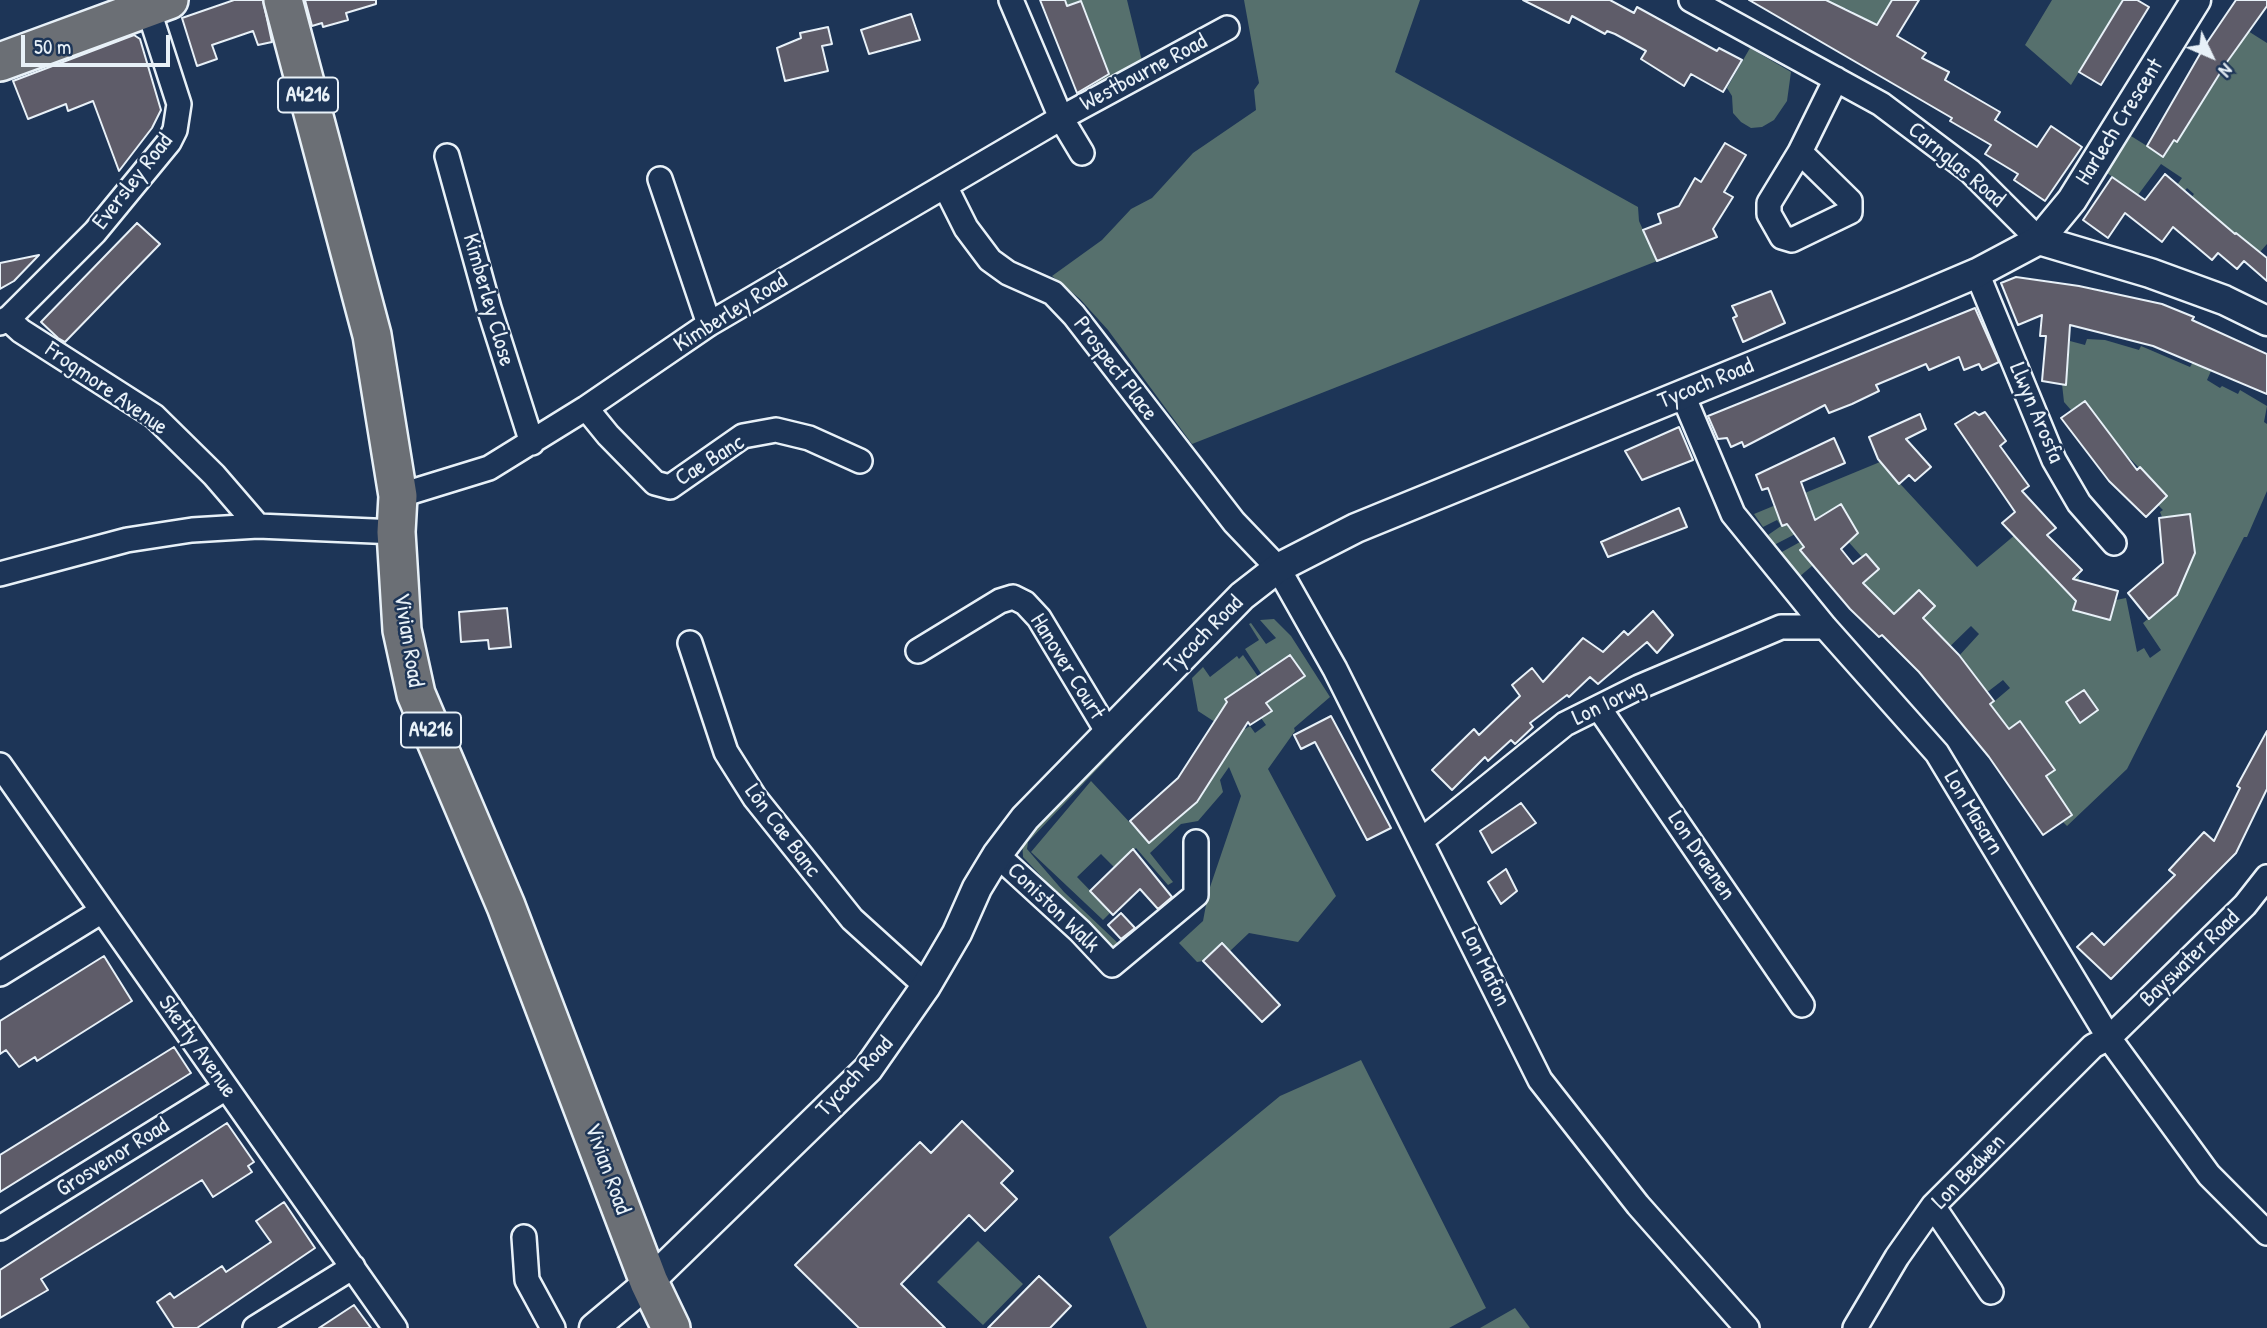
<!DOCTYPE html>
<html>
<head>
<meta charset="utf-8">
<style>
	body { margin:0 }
	#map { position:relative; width:2267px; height:1328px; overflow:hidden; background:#1d3557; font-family:"Patrick Hand",sans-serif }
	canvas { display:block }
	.north { position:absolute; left:2176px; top:21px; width:70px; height:70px; -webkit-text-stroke:5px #1d3557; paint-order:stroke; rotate:134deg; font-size:19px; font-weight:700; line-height:28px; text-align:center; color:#e8f1f8 }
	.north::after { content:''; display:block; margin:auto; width:24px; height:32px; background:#e8f1f8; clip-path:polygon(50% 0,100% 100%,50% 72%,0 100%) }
	.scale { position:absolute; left:21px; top:35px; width:149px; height:32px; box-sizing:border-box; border:4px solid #e8f1f8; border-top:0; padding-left:9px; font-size:21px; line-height:24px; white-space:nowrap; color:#e8f1f8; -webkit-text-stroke:5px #1d3557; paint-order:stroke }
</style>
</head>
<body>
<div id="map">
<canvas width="2267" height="1328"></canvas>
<div class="north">N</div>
<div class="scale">50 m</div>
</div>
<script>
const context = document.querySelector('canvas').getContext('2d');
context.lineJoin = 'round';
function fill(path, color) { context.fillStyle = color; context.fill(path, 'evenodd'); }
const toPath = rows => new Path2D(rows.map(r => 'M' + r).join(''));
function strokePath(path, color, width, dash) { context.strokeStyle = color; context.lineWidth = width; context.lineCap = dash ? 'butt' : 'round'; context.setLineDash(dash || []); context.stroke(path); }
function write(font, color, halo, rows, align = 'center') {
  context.font = font + ' "Patrick Hand",sans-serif'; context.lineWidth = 5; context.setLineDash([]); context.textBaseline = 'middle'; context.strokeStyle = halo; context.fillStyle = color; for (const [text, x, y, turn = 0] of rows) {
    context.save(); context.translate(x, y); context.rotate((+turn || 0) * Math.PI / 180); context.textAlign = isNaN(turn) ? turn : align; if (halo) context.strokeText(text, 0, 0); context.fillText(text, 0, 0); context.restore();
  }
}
fill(toPath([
	[1065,0,1127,0,1142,61,1097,85,1095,80,1109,74,1099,48,1092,28,1078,33,1089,20,1081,1,1067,6],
	[1244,0,1420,0,1395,72,1638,207,1639,221,1657,261,1192,444,1108,330,1080,299,1052,276,1102,240,1131,209,1152,198,1193,153,1256,110,1254,90,1259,83],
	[1826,0,1892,0,1871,41,1845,28,1853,12,1845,8,1838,21],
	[2052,0,2123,0,2071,85,2025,45],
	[2248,31,2267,43,2267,244,2260,252,2236,233,2230,240,2184,207,2194,194,2187,188,2178,199,2171,193,2182,178,2161,164,2138,195,2107,173,2131,136,2163,156,2174,140,2177,142],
	[1750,48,1791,72,1787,101,1774,120,1762,127,1751,128,1741,122,1733,113,1732,96,1727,88],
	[2087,339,2105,340,2139,350,2141,346,2190,367,2193,362,2211,371,2207,380,2220,388,2222,386,2238,394,2240,390,2267,406,2264,422,2267,424,2267,491,2247,537,2244,537,2127,769,2067,826,2063,822,2072,815,2051,784,2042,790,2035,741,2031,736,2010,730,1990,705,2010,688,2003,680,1977,700,1958,657,1979,634,1971,626,1939,657,1934,652,1946,641,1934,629,1902,622,1865,586,1862,557,1845,538,1799,577,1780,553,1800,542,1804,547,1800,550,1809,561,1831,545,1807,528,1774,545,1768,535,1781,526,1777,520,1763,527,1754,514,1880,462,1977,567,2022,529,2020,543,2029,552,2036,545,2043,554,2037,561,2063,588,2079,576,2074,610,2110,620,2116,600,2126,598,2137,652,2144,648,2150,658,2161,650,2143,623,2179,593,2167,579,2171,557,2195,555,2190,515,2162,517,2160,512,2163,510,2158,505,2166,496,2116,444,2085,401,2071,410,2064,402,2062,384,2066,384,2070,341,2085,345],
	[1274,619,1291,636,1330,697,1294,728,1295,731,1268,769,1336,896,1298,942,1249,933,1230,951,1222,944,1203,961,1197,962,1179,943,1203,921,1206,905,1202,901,1207,896,1241,796,1229,767,1220,780,1223,792,1198,821,1181,824,1150,853,1173,882,1168,885,1136,848,1114,867,1101,854,1077,877,1111,912,1103,920,1031,852,1091,781,1149,843,1195,802,1238,737,1198,711,1192,678,1203,667,1210,677,1237,656,1239,659,1243,655,1273,698,1304,675,1290,655,1262,675,1245,649,1259,640,1249,624,1251,623,1266,644,1276,638,1260,620],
	[1249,683,1272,711,1261,718,1266,725,1255,733,1250,726,1245,729,1225,699],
	[1173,684,1176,686,1028,842,1027,849,1064,892,1121,946,1113,947,1104,943,1023,857,1022,839],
	[1361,1060,1486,1308,1449,1328,1147,1328,1109,1237,1280,1096],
	[978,1241,1023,1284,983,1325,937,1282],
	[1515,1308,1530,1328,1480,1328]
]), '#56706d');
const building = toPath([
	[234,0,263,0,272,42,258,45,253,31,212,45,217,59,197,66,182,18,234,0],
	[305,0,376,0,376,4,346,13,348,20,323,27,322,23,312,26,305,0],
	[1040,0,1065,0,1067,6,1081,1,1109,74,1077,93,1040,0],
	[1523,0,1610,0,1634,13,1637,7,1717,51,1719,48,1742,60,1723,92,1691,74,1684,86,1641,59,1646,51,1615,34,1607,31,1605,34,1572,16,1569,23,1523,0],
	[1749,0,1826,0,1877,25,1892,0,1919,0,1897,36,1926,53,1922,58,1949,72,1945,80,2000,112,1995,120,2037,147,2051,126,2082,147,2045,201,2014,180,2018,174,1985,154,1991,145,1950,121,1952,118,1749,0],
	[2123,0,2137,0,2149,7,2101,85,2079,72,2123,0],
	[2236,0,2267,0,2267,6,2227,62,2177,142,2174,140,2163,157,2147,146,2204,47,2236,0],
	[911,14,920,40,869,54,861,30,911,14],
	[828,27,832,44,822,46,828,71,785,81,777,48,801,38,800,33,828,27],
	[134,35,140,39,161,110,152,128,119,171,93,101,68,111,66,104,28,119,13,81,134,35],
	[1725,143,1746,155,1724,192,1733,197,1713,229,1717,237,1657,261,1643,230,1661,223,1658,214,1679,206,1695,178,1701,182,1725,143],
	[2165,174,2235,234,2236,233,2267,258,2267,281,2244,261,2237,269,2218,253,2212,260,2173,227,2162,242,2125,213,2108,238,2083,220,2112,177,2145,200,2165,174],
	[137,223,160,244,65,342,58,338,41,322,137,223],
	[39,255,14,281,0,289,0,263,39,255],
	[2016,277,2079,286,2162,304,2194,317,2192,320,2267,354,2267,394,2153,346,2070,325,2066,385,2042,381,2046,336,2040,336,2042,315,2018,325,2001,283,2016,277],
	[1771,291,1785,323,1743,342,1733,318,1737,316,1732,306,1771,291],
	[1975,308,1999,362,1982,370,1979,364,1964,370,1959,357,1929,370,1926,364,1876,385,1879,391,1852,404,1829,413,1825,405,1744,447,1742,442,1731,447,1727,438,1718,439,1708,416,1975,308],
	[2085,401,2137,470,2140,467,2167,496,2146,517,2109,481,2061,418,2085,401],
	[1975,412,1979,415,1985,412,2006,441,2000,446,2029,486,2022,491,2056,528,2047,535,2082,570,2073,579,2118,591,2110,620,2073,610,2076,601,2002,523,2015,512,1955,424,1975,412],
	[1920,414,1926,429,1906,439,1931,467,1915,481,1909,475,1899,484,1878,459,1869,437,1920,414],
	[1679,427,1693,460,1642,480,1625,451,1679,427],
	[1834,438,1845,463,1801,482,1815,520,1841,504,1858,533,1841,549,1853,564,1866,554,1879,569,1863,583,1894,614,1919,590,1935,606,1923,618,1959,655,1994,701,1990,704,2009,729,2020,721,2055,770,2046,776,2072,815,2043,835,1989,757,1919,672,1882,635,1879,637,1850,609,1805,556,1800,550,1804,547,1787,524,1782,526,1768,488,1762,490,1756,475,1834,438],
	[1679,508,1687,527,1608,557,1601,542,1679,508],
	[2190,514,2195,553,2177,595,2149,619,2128,593,2163,563,2159,518,2190,514],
	[507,608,511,647,489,649,488,640,461,642,459,612,507,608],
	[1653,611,1673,635,1657,653,1647,642,1598,684,1590,677,1569,697,1567,695,1530,723,1533,727,1515,744,1511,740,1488,761,1485,757,1452,790,1432,770,1474,729,1479,735,1520,696,1512,685,1532,668,1543,682,1583,638,1603,652,1624,631,1628,635,1653,611],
	[1290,655,1305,676,1266,703,1272,711,1250,725,1248,722,1197,802,1149,843,1130,821,1178,778,1227,702,1225,699,1290,655],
	[2084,690,2098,710,2080,723,2066,702,2084,690],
	[1331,716,1391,828,1367,840,1315,742,1301,749,1294,735,1331,716],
	[2267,731,2267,789,2236,853,2111,979,2077,947,2092,933,2104,945,2175,875,2169,870,2204,832,2214,841,2240,788,2237,786,2267,731],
	[1521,803,1536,823,1492,853,1480,831,1521,803],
	[1133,849,1172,897,1158,909,1140,889,1113,915,1090,891,1133,849],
	[1506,869,1517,891,1501,904,1488,882,1506,869],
	[1121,913,1135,928,1121,939,1108,925,1121,913],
	[1222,943,1280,1005,1262,1022,1203,961,1222,943],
	[104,956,132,1001,37,1061,35,1057,19,1067,6,1050,0,1054,0,1021,104,956],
	[174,1047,191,1073,0,1192,0,1155,174,1047],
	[962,1121,1013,1171,1001,1183,1017,1199,985,1231,969,1215,901,1284,945,1328,859,1328,795,1265,920,1142,931,1153,962,1121],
	[227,1123,254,1162,248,1166,252,1172,213,1197,202,1180,41,1279,48,1290,0,1318,0,1270,227,1123],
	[284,1202,315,1248,197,1328,174,1328,157,1302,170,1293,174,1298,222,1266,226,1272,271,1242,256,1221,284,1202],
	[1039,1276,1071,1306,1050,1328,988,1328,1039,1276],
	[354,1305,371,1328,319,1328,354,1305]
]);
fill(building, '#5e5c69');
strokePath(building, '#e8f1f8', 2);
const minor = toPath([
	[1011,0,1061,118,1082,153],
	[1691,0,1881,104,1970,171,2039,240],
	[1800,152,1850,201,1850,212,1792,240,1782,237,1769,214,1769,203,1800,152,1836,79],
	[447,156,489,308,532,443],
	[660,179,709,324],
	[945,186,966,228,990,260,1008,273,1053,293,1074,315,1234,522,1278,568,1335,669,1540,1080,1638,1205,1747,1328],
	[1977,273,2054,460,2079,503,2114,543],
	[8,319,21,331,154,416,214,475,258,526],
	[0,323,10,317,95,232,169,142,175,130,179,104,148,8],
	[1682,393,1733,514,1825,627,1937,753,2109,1038,2209,1175,2267,1233],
	[586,408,608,435,655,483,670,487,743,436,776,430,809,438,860,461],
	[398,496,489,468,586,408,709,324,1061,118,1227,28],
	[0,574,127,540,192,530,258,526,396,532],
	[690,643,726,752,755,798,852,919,926,986],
	[918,651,1000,601,1013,597,1025,603,1039,618,1107,731],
	[1599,708,1802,1005],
	[0,765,395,1328],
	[1422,840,1565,724,1639,687,1781,627,1825,627],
	[997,855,1080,931,1112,965,1196,895,1196,842],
	[0,974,102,911],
	[1933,1206,1991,1292],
	[0,1228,226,1088],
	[524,1237,527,1280,553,1328],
	[255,1328,353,1267],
	[1855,1328,1897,1257,1933,1206,2093,1046,2109,1038,2245,905,2267,877]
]);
const tertiary = toPath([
	[2039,240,2150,273,2224,300,2267,321],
	[594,1328,649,1282,868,1069,926,986,957,933,977,888,997,855,1025,818,1242,596,1278,568,1356,528,1904,304,1977,273,2039,240,2072,200,2196,0]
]);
const primary = toPath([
	[283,0,372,335,398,496,396,532,402,630,416,694,506,906,649,1282,671,1328],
	[0,62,169,0]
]);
strokePath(minor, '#e8f1f8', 28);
strokePath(tertiary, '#e8f1f8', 33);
strokePath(primary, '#e8f1f8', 42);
strokePath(minor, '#1d3557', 23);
strokePath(tertiary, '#1d3557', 28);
strokePath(primary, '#6b6f75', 37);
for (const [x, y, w] of [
	[308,95,60],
	[431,730,60]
]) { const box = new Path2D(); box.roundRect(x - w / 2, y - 17.5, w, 35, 5); context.fillStyle = '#1d3557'; context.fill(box); strokePath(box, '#e8f1f8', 2); }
write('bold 21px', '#e8f1f8', null, [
	["A4216",308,95],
	["A4216",431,730]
]);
write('23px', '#e8f1f8', '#1d3557', [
	["Westbourne Road",1144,73,-28],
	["Harlech Crescent",2120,122,-58],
	["Carnglas Road",1956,165,40],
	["Eversley Road",133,182,-52],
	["Kimberley Close",488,300,74],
	["Kimberley Road",731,313,-32],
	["Prospect Place",1115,369,53],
	["Tycoch Road",1706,384,-22],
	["Frogmore Avenue",106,389,35],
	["Llwyn Arosfa",2036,413,67],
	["Cae Banc",710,461,-32],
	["Tycoch Road",1204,635,-45],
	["Vivian Road",408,640,81],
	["Hanover Court",1067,667,58],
	["Lon Iorwg",1609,703,-26],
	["Lon Masarn",1973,813,59],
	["Lôn Cae Banc",782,831,53],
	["Lon Draenen",1701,856,56],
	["Coniston Walk",1053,908,44],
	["Bayswater Road",2190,959,-44],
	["Lon Mafon",1485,967,64],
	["Sketty Avenue",197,1047,55],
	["Tycoch Road",855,1077,-47],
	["Grosvenor Road",113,1158,-32],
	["Vivian Road",607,1169,70],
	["Lon Bedwen",1969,1172,-46]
]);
</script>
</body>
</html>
